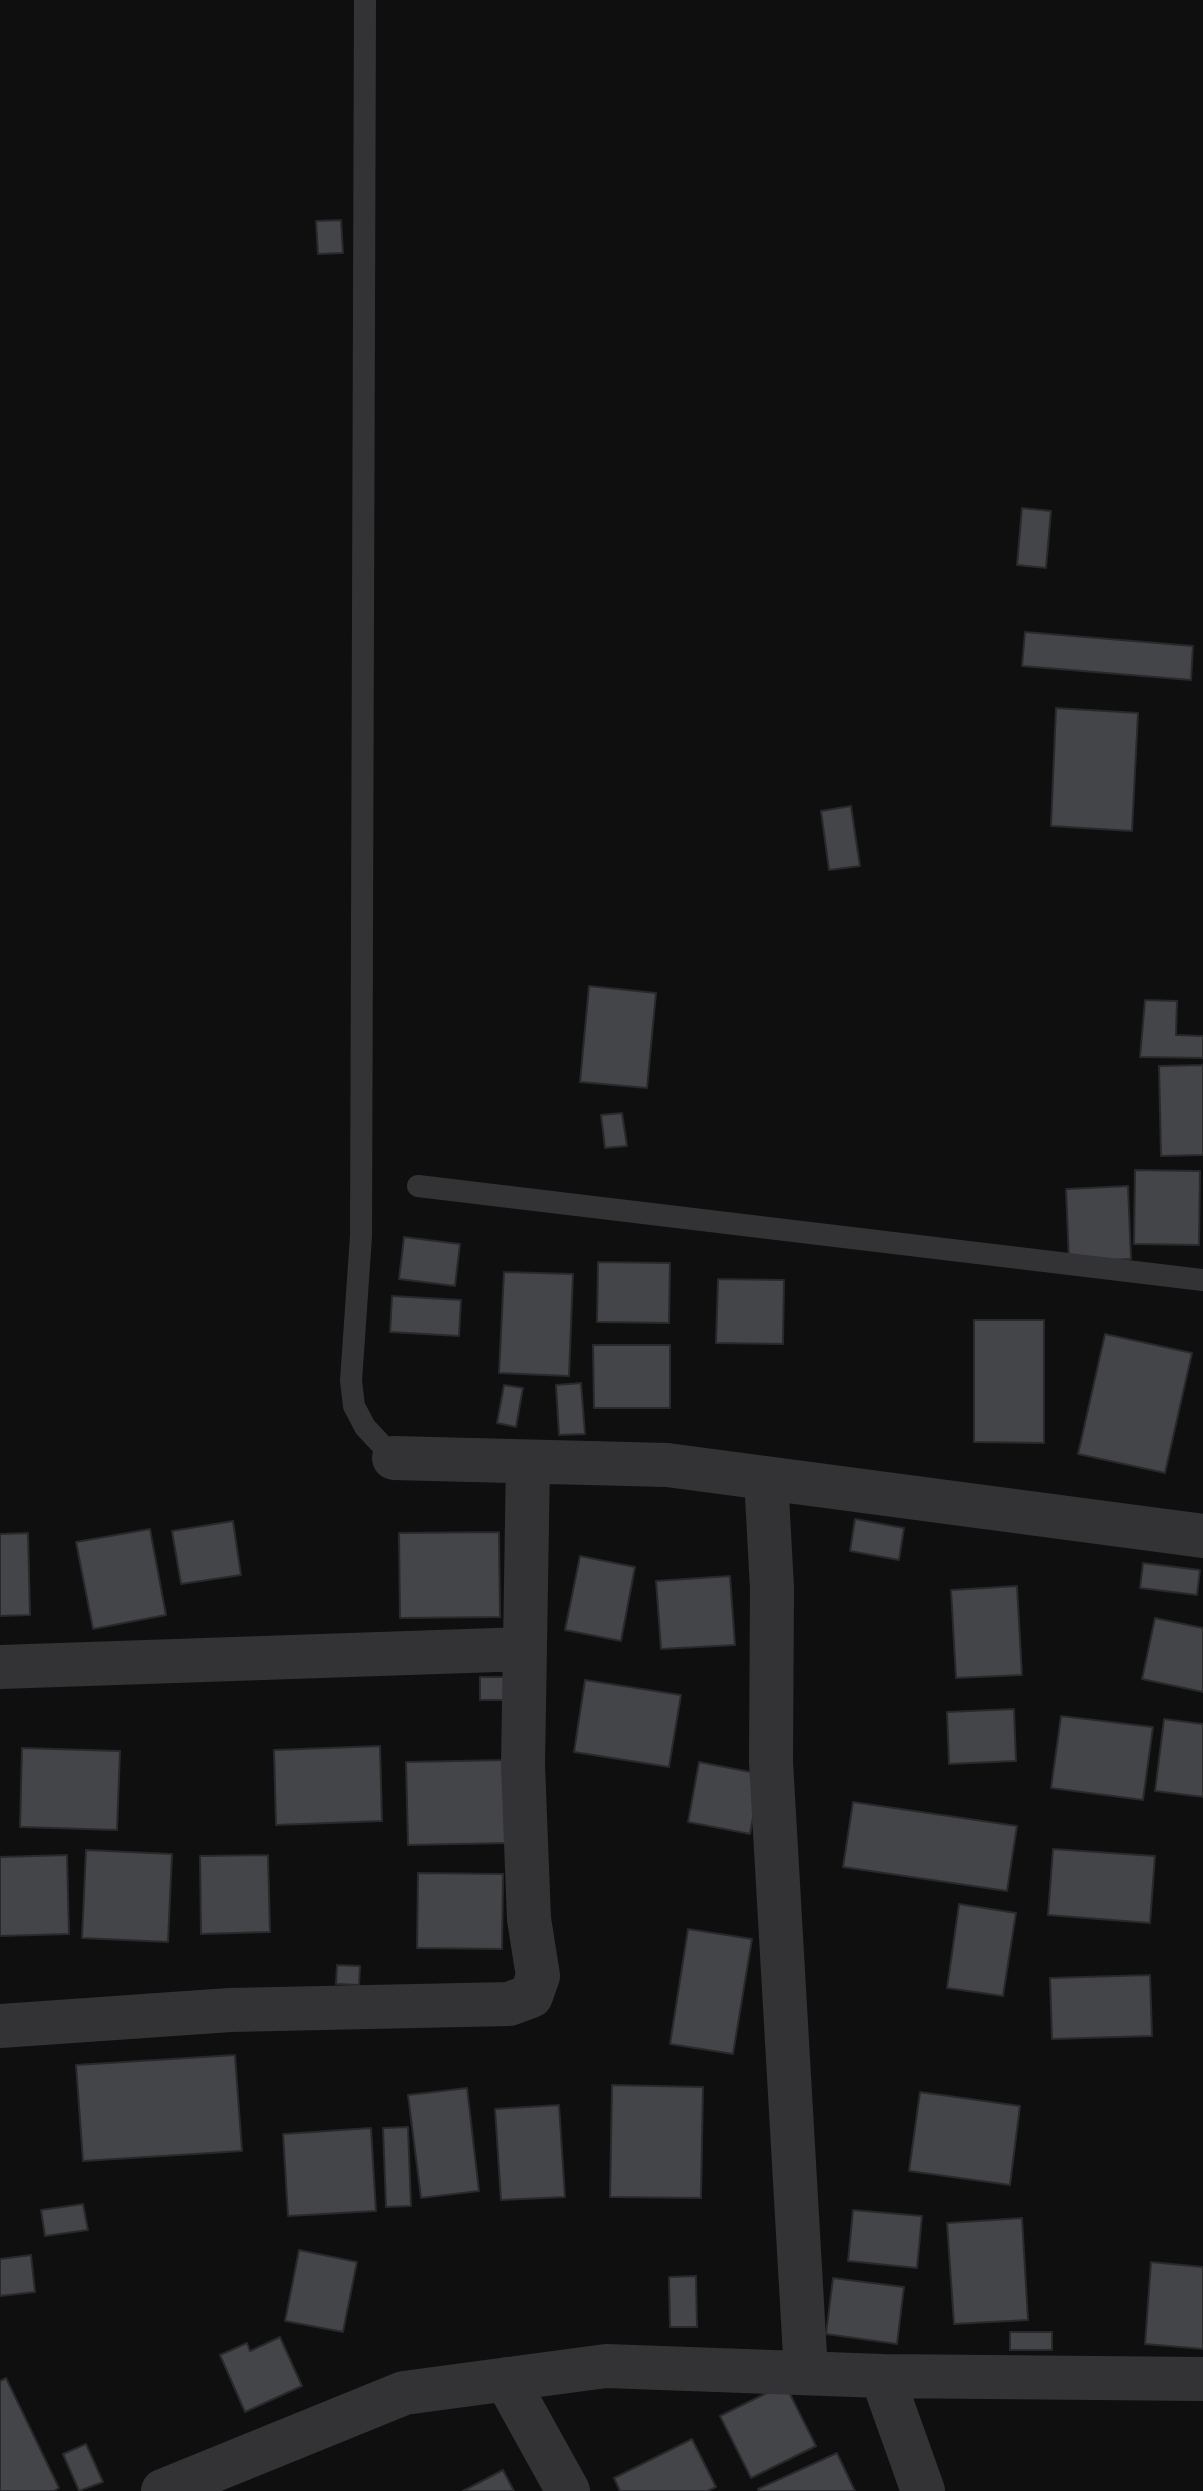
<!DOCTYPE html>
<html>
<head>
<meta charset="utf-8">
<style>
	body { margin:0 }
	canvas { display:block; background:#0f0f10 }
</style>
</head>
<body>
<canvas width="1203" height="2491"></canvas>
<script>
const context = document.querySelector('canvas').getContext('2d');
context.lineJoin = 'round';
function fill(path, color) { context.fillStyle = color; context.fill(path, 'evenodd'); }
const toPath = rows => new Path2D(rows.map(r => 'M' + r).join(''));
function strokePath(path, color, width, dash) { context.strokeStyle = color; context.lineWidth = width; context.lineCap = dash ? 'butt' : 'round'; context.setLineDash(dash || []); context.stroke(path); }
const building = toPath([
	[341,220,343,253,318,254,316,221,341,220],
	[1022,508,1051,511,1046,568,1017,565,1022,508],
	[1025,632,1193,646,1191,680,1022,666,1025,632],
	[1056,708,1138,713,1132,831,1051,826,1056,708],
	[851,806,860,866,829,870,821,811,851,806],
	[589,986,656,993,647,1088,580,1082,589,986],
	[1145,1000,1177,1001,1176,1035,1203,1036,1203,1058,1140,1057,1145,1000],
	[1203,1065,1203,1155,1161,1156,1159,1066,1203,1065],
	[622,1113,627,1146,605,1148,601,1115,622,1113],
	[1135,1170,1200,1171,1199,1245,1134,1244,1135,1170],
	[1128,1186,1131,1259,1069,1262,1066,1189,1128,1186],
	[404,1237,460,1244,455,1286,399,1279,404,1237],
	[598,1262,670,1263,669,1323,597,1322,598,1262],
	[504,1272,573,1274,569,1376,499,1373,504,1272],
	[718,1279,784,1280,783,1344,716,1343,718,1279],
	[392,1296,461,1300,459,1336,390,1332,392,1296],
	[974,1320,1044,1320,1044,1443,974,1442,974,1320],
	[1105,1334,1192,1353,1165,1473,1078,1454,1105,1334],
	[593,1345,670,1345,670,1408,594,1408,593,1345],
	[581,1383,585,1434,559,1435,556,1385,581,1383],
	[504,1385,523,1388,516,1427,497,1423,504,1385],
	[855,1519,904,1528,899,1560,850,1551,855,1519],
	[233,1521,241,1575,181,1584,172,1531,233,1521],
	[150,1529,166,1615,93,1629,76,1542,150,1529],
	[499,1532,500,1617,400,1618,399,1533,499,1532],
	[28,1533,30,1615,0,1616,0,1534,28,1533],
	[580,1556,635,1567,621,1641,565,1630,580,1556],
	[1143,1563,1200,1570,1197,1595,1140,1588,1143,1563],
	[730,1576,735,1645,661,1649,656,1581,730,1576],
	[1017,1586,1022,1675,956,1678,951,1590,1017,1586],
	[1155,1618,1203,1628,1203,1692,1142,1679,1155,1618],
	[480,1677,509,1677,509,1700,480,1700,480,1677],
	[585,1680,681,1695,669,1767,574,1752,585,1680],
	[1014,1709,1016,1761,949,1764,947,1712,1014,1709],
	[1061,1716,1153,1727,1143,1800,1051,1788,1061,1716],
	[1164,1719,1203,1724,1203,1797,1155,1791,1164,1719],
	[380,1746,382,1821,276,1825,274,1750,380,1746],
	[22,1748,120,1751,117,1830,20,1827,22,1748],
	[508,1760,510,1843,408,1845,406,1762,508,1760],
	[699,1762,761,1774,750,1834,688,1822,699,1762],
	[853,1802,1017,1826,1007,1891,843,1867,853,1802],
	[1053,1849,1155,1856,1150,1923,1048,1915,1053,1849],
	[86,1850,172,1854,168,1942,82,1938,86,1850],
	[67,1855,69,1934,0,1936,0,1857,67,1855],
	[268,1855,270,1932,201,1934,200,1856,268,1855],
	[418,1873,503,1874,502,1949,417,1948,418,1873],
	[959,1904,1016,1913,1003,1996,947,1988,959,1904],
	[688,1929,752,1939,733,2054,670,2044,688,1929],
	[337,1965,360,1966,359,1985,336,1984,337,1965],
	[1150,1975,1152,2036,1052,2039,1050,1978,1150,1975],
	[235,2055,242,2151,83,2161,76,2065,235,2055],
	[612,2085,703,2087,701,2198,610,2197,612,2085],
	[467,2088,479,2191,421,2198,408,2095,467,2088],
	[920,2092,1020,2106,1010,2185,909,2171,920,2092],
	[559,2105,565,2197,501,2200,495,2109,559,2105],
	[408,2127,411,2206,386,2207,383,2128,408,2127],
	[371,2128,376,2211,288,2216,283,2134,371,2128],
	[83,2204,88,2230,45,2236,41,2210,83,2204],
	[853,2210,922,2216,917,2268,848,2261,853,2210],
	[1022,2218,1028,2320,954,2324,947,2223,1022,2218],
	[299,2250,357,2262,343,2332,285,2321,299,2250],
	[31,2255,35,2292,0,2296,0,2259,31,2255],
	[1151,2262,1203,2267,1203,2349,1145,2344,1151,2262],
	[696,2276,697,2327,670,2327,669,2277,696,2276],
	[833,2278,904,2287,897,2344,826,2334,833,2278],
	[1010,2332,1052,2332,1052,2350,1010,2350,1010,2332],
	[280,2337,302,2386,245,2412,220,2355,247,2343,250,2351,280,2337],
	[6,2378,59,2488,54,2491,0,2491,0,2381,6,2378],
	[785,2384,816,2446,751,2478,720,2416,785,2384],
	[692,2439,716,2487,708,2491,620,2491,614,2478,692,2439],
	[86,2444,103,2482,79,2491,63,2454,86,2444],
	[837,2453,855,2491,759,2491,758,2489,837,2453],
	[503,2470,514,2491,463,2491,503,2470]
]);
fill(building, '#434548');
strokePath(building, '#29292c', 2);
strokePath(toPath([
	[365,0,361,1236,351,1381,354,1406,365,1427,394,1458],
	[418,1186,1203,1280]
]), '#333336', 22);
strokePath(toPath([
	[394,1458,667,1465,1203,1536],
	[766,1478,772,1588,771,1762,806,2373],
	[0,1667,525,1649],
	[0,2026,230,2010,509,2004,531,1996,538,1976,529,1919,523,1765,528,1462],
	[882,2376,923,2491],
	[506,2379,568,2491],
	[163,2491,404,2393,606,2366,882,2376,1203,2379]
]), '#333336', 44);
</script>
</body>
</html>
